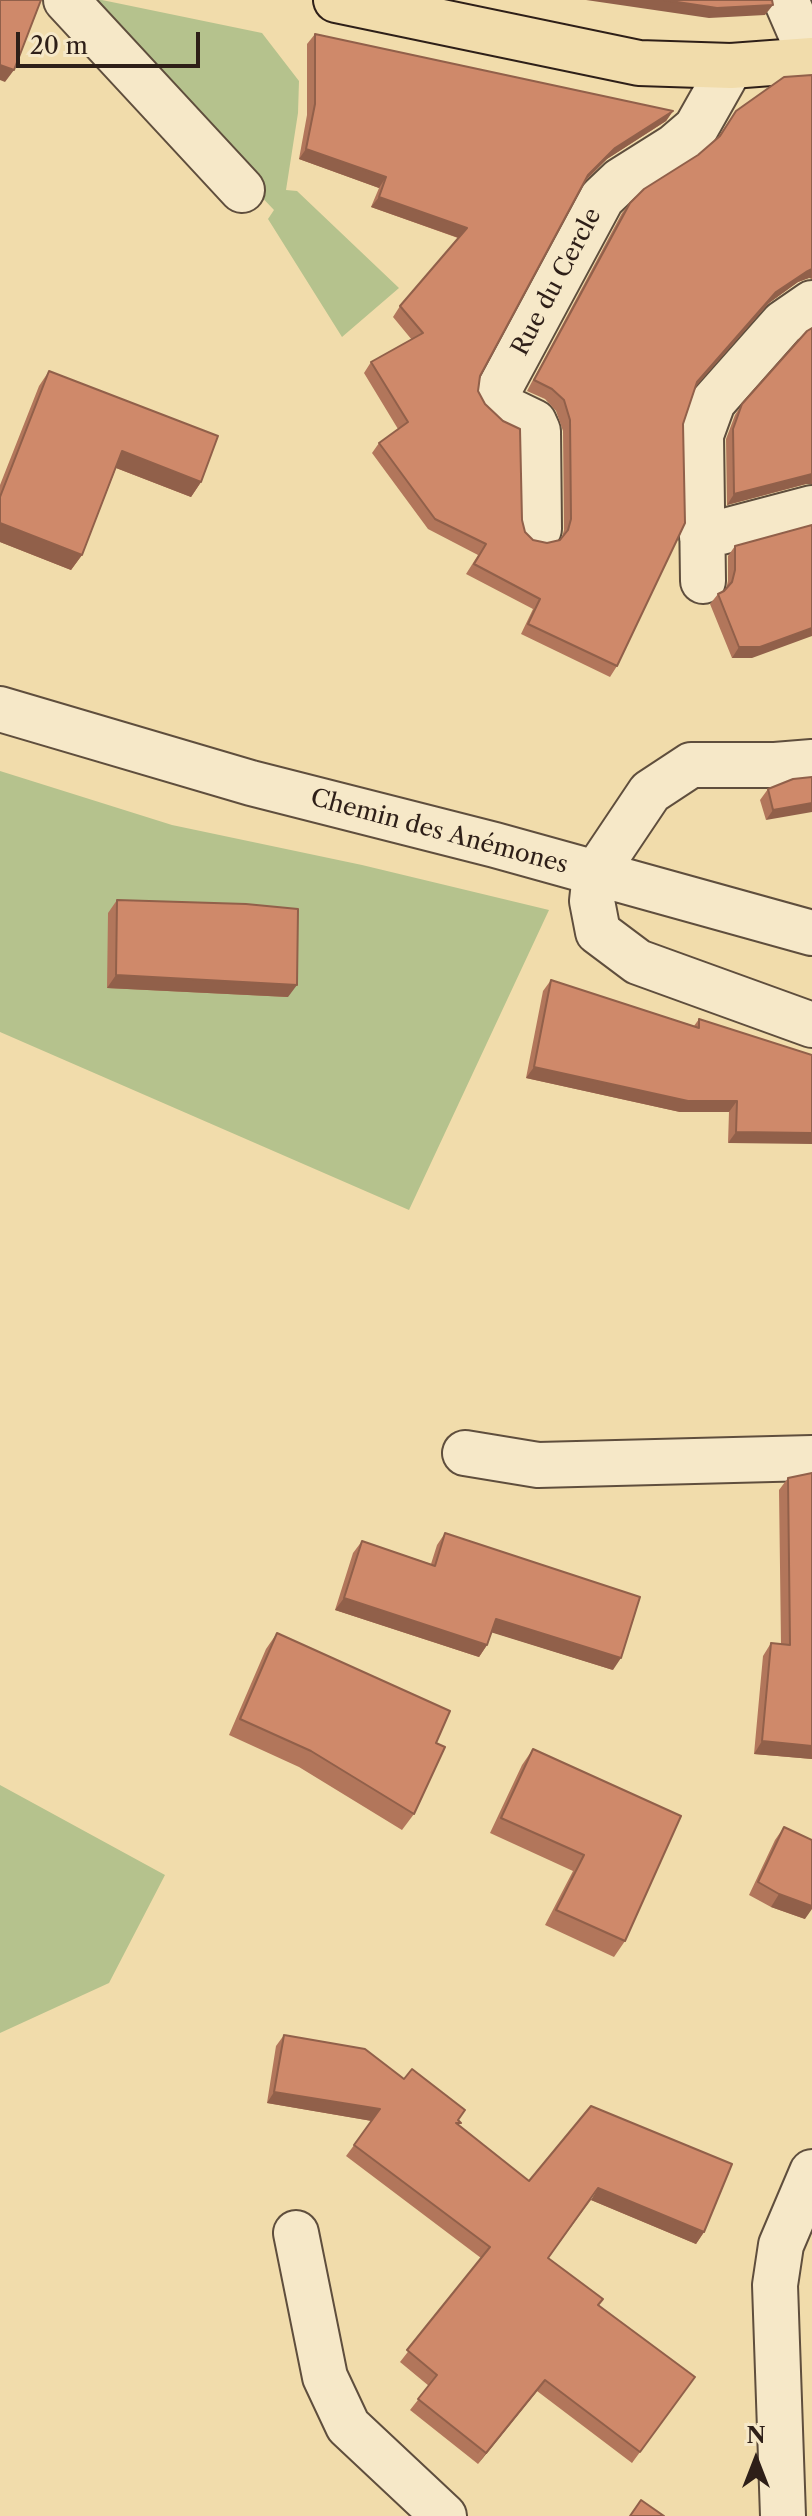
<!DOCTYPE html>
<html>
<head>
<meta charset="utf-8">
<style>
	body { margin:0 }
	#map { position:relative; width:812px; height:2516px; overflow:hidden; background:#f1dcab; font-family:"Libre Caslon Text",serif }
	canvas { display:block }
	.north { position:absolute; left:716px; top:2420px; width:80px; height:80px; -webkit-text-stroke:6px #f6e8c8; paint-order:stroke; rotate:0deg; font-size:22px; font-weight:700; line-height:32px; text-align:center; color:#2e1f18 }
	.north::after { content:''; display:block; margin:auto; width:28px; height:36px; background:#2e1f18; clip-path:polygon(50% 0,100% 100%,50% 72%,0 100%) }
	.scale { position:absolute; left:16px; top:32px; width:184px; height:36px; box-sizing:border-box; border:4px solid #2e1f18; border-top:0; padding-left:10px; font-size:24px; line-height:28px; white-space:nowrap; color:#2e1f18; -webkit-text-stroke:6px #f6e8c8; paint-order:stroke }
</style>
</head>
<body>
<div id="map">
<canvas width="812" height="2516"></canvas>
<div class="north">N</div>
<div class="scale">20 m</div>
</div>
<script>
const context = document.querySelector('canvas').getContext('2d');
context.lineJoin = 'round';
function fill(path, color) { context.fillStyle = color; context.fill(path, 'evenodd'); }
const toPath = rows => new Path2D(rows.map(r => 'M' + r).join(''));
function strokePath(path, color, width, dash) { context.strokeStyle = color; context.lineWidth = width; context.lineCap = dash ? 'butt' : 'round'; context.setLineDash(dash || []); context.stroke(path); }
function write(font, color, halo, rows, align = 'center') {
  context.font = font + ' "Libre Caslon Text",serif'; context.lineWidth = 6; context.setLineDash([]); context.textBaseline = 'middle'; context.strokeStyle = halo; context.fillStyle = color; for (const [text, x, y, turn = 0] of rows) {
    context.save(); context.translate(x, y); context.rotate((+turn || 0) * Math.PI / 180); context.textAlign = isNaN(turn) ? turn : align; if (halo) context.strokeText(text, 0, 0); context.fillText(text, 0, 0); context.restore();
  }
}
fill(toPath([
	[74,0,102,0,262,33,299,81,298,113,286,190,297,191,399,288,342,337,268,219,274,210],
	[0,771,172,825,362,865,549,910,409,1210,0,1032],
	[0,1785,165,1875,109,1983,0,2033]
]), '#b5c28d');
const minor = toPath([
	[66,0,242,190],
	[786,0,812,60],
	[539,529,538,431,534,422,507,409,495,397,602,198,621,180,675,146,696,128,731,66],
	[702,537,812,508],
	[703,581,701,435,713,402,783,323,812,303],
	[0,709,251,783,495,845,812,933],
	[812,762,775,765,691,765,650,792,595,874,592,901,598,932,638,962,812,1025],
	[465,1453,538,1465,812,1458],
	[296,2233,325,2377,348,2426,444,2516],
	[783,2516,775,2285,781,2245,812,2172]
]);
const major = toPath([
	[336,0,639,63,731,66,812,60]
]);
strokePath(minor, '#5f4e3d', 48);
strokePath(major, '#2e1f18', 48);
strokePath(minor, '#f6e8c8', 44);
strokePath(major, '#f1dcab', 44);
fill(toPath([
	[315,34,673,111,666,121,607,159,584,182,480,376,478,391,525,532,533,540,547,543,560,540,562,537,564,530,563,431,556,411,545,399,527,391,622,213,630,203,698,155,718,137,736,111,809,278,798,282,769,303,696,386,683,424,617,666,610,677,521,634,533,609,466,574,478,555,428,529,372,453,379,443,398,429,364,373,371,362,412,340,393,317,400,306,458,238,371,207,379,188,299,159,307,115,307,44],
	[812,328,812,484,806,484,727,505,726,439,735,415,742,404],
	[49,371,201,482,191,497,116,468,82,555,71,570,0,542,0,485,39,386],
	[735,546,752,658,732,658,710,604,718,594,724,591,726,589,728,581,728,556],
	[812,777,766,820,760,800,768,789],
	[117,900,288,997,107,988,108,913],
	[551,980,694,1026,699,1019,812,1055,728,1143,729,1112,680,1112,526,1078,543,991],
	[788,1478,812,1759,754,1754,763,1656,771,1643,781,1644,779,1490],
	[445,1533,613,1670,492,1632,487,1645,479,1657,335,1610,353,1553,362,1541,431,1564,437,1545],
	[277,1633,436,1743,414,1814,402,1830,299,1767,229,1735,266,1649],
	[533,1749,625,1941,614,1957,545,1925,573,1871,490,1833,522,1765],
	[784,1827,805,1919,771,1907,749,1895,775,1840],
	[284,2035,458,2121,459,2125,529,2181,704,2232,696,2244,591,2200,548,2258,598,2305,695,2377,632,2463,537,2391,478,2464,410,2410,429,2386,400,2362,481,2258,346,2156,372,2121,267,2103,276,2046]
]), '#b2765b');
fill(toPath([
	[586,0,664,0,773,5,765,15,709,18],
	[0,65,14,70,5,82,0,80],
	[673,111,666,121,607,159,580,186,588,175,615,148],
	[306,149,386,177,379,188,299,159],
	[379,197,467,228,459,238,371,207],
	[812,269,812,279,809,278,798,282,769,303,690,393,697,382,776,292,806,272],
	[122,451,201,482,191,497,111,466],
	[812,474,812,484,806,484,727,505,734,494],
	[0,523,82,555,71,570,0,542],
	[812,628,812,636,752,658,732,658,739,647],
	[812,803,812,812,766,820,773,810],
	[116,975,297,985,288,997,107,988],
	[534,1067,737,1101,729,1112,680,1112,526,1078],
	[736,1132,812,1133,812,1144,728,1143],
	[344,1598,487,1645,479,1657,335,1610],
	[496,1619,621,1658,613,1670,487,1631],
	[762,1741,812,1746,812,1759,754,1754],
	[779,1894,812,1906,812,1909,805,1919,771,1907],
	[274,2092,380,2109,372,2121,267,2103],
	[598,2188,704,2232,696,2244,591,2200],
	[545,2380,537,2391,478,2464,486,2453]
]), '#91604a');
const building = toPath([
	[0,0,41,0,14,70,0,65,0,0],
	[664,0,772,0,773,5,717,8,664,0],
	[315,34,673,111,615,148,588,175,480,376,478,391,485,404,503,421,520,429,522,520,525,532,533,540,547,543,560,540,568,530,571,519,570,420,564,400,552,389,534,380,630,203,644,189,698,155,720,136,736,111,784,77,812,75,812,269,806,272,776,292,697,382,683,424,685,523,617,666,528,624,540,599,474,564,486,544,435,519,379,443,408,422,371,362,423,333,400,306,467,228,379,197,386,177,306,149,315,104,315,34],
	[812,328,812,474,734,494,733,429,742,404,807,331,812,328],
	[49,371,218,436,201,482,122,451,82,555,0,523,0,497,49,371],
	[812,525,812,628,760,647,739,647,718,594,724,591,732,582,735,570,735,546,812,525],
	[812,777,812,803,773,810,768,789,793,779,812,777],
	[117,900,246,904,298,909,297,985,116,975,117,900],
	[551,980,699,1028,699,1019,812,1055,812,1133,736,1132,737,1101,688,1101,534,1067,551,980],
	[812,1473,812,1746,762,1741,771,1643,790,1645,788,1478,812,1473],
	[445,1533,640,1597,621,1658,496,1619,487,1645,344,1598,362,1541,435,1566,445,1533],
	[277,1633,450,1711,436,1743,445,1747,414,1814,311,1751,240,1719,277,1633],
	[533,1749,681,1816,625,1941,556,1910,584,1855,501,1818,533,1749],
	[784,1827,812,1840,812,1906,779,1894,758,1882,784,1827],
	[284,2035,365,2049,404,2079,412,2069,465,2110,458,2120,461,2123,456,2123,529,2181,591,2106,732,2164,704,2232,598,2188,548,2258,603,2299,598,2305,695,2377,640,2452,545,2380,486,2453,418,2399,437,2375,407,2350,490,2247,354,2145,380,2109,274,2092,284,2035],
	[641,2500,664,2516,630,2516,641,2500]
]);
fill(building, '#cf896a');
strokePath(building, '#91604a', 2);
write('24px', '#2e1f18', '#f6e8c8', [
	["Rue du Cercle",557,282,-62],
	["Chemin des Anémones",439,832,15]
]);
</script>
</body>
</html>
